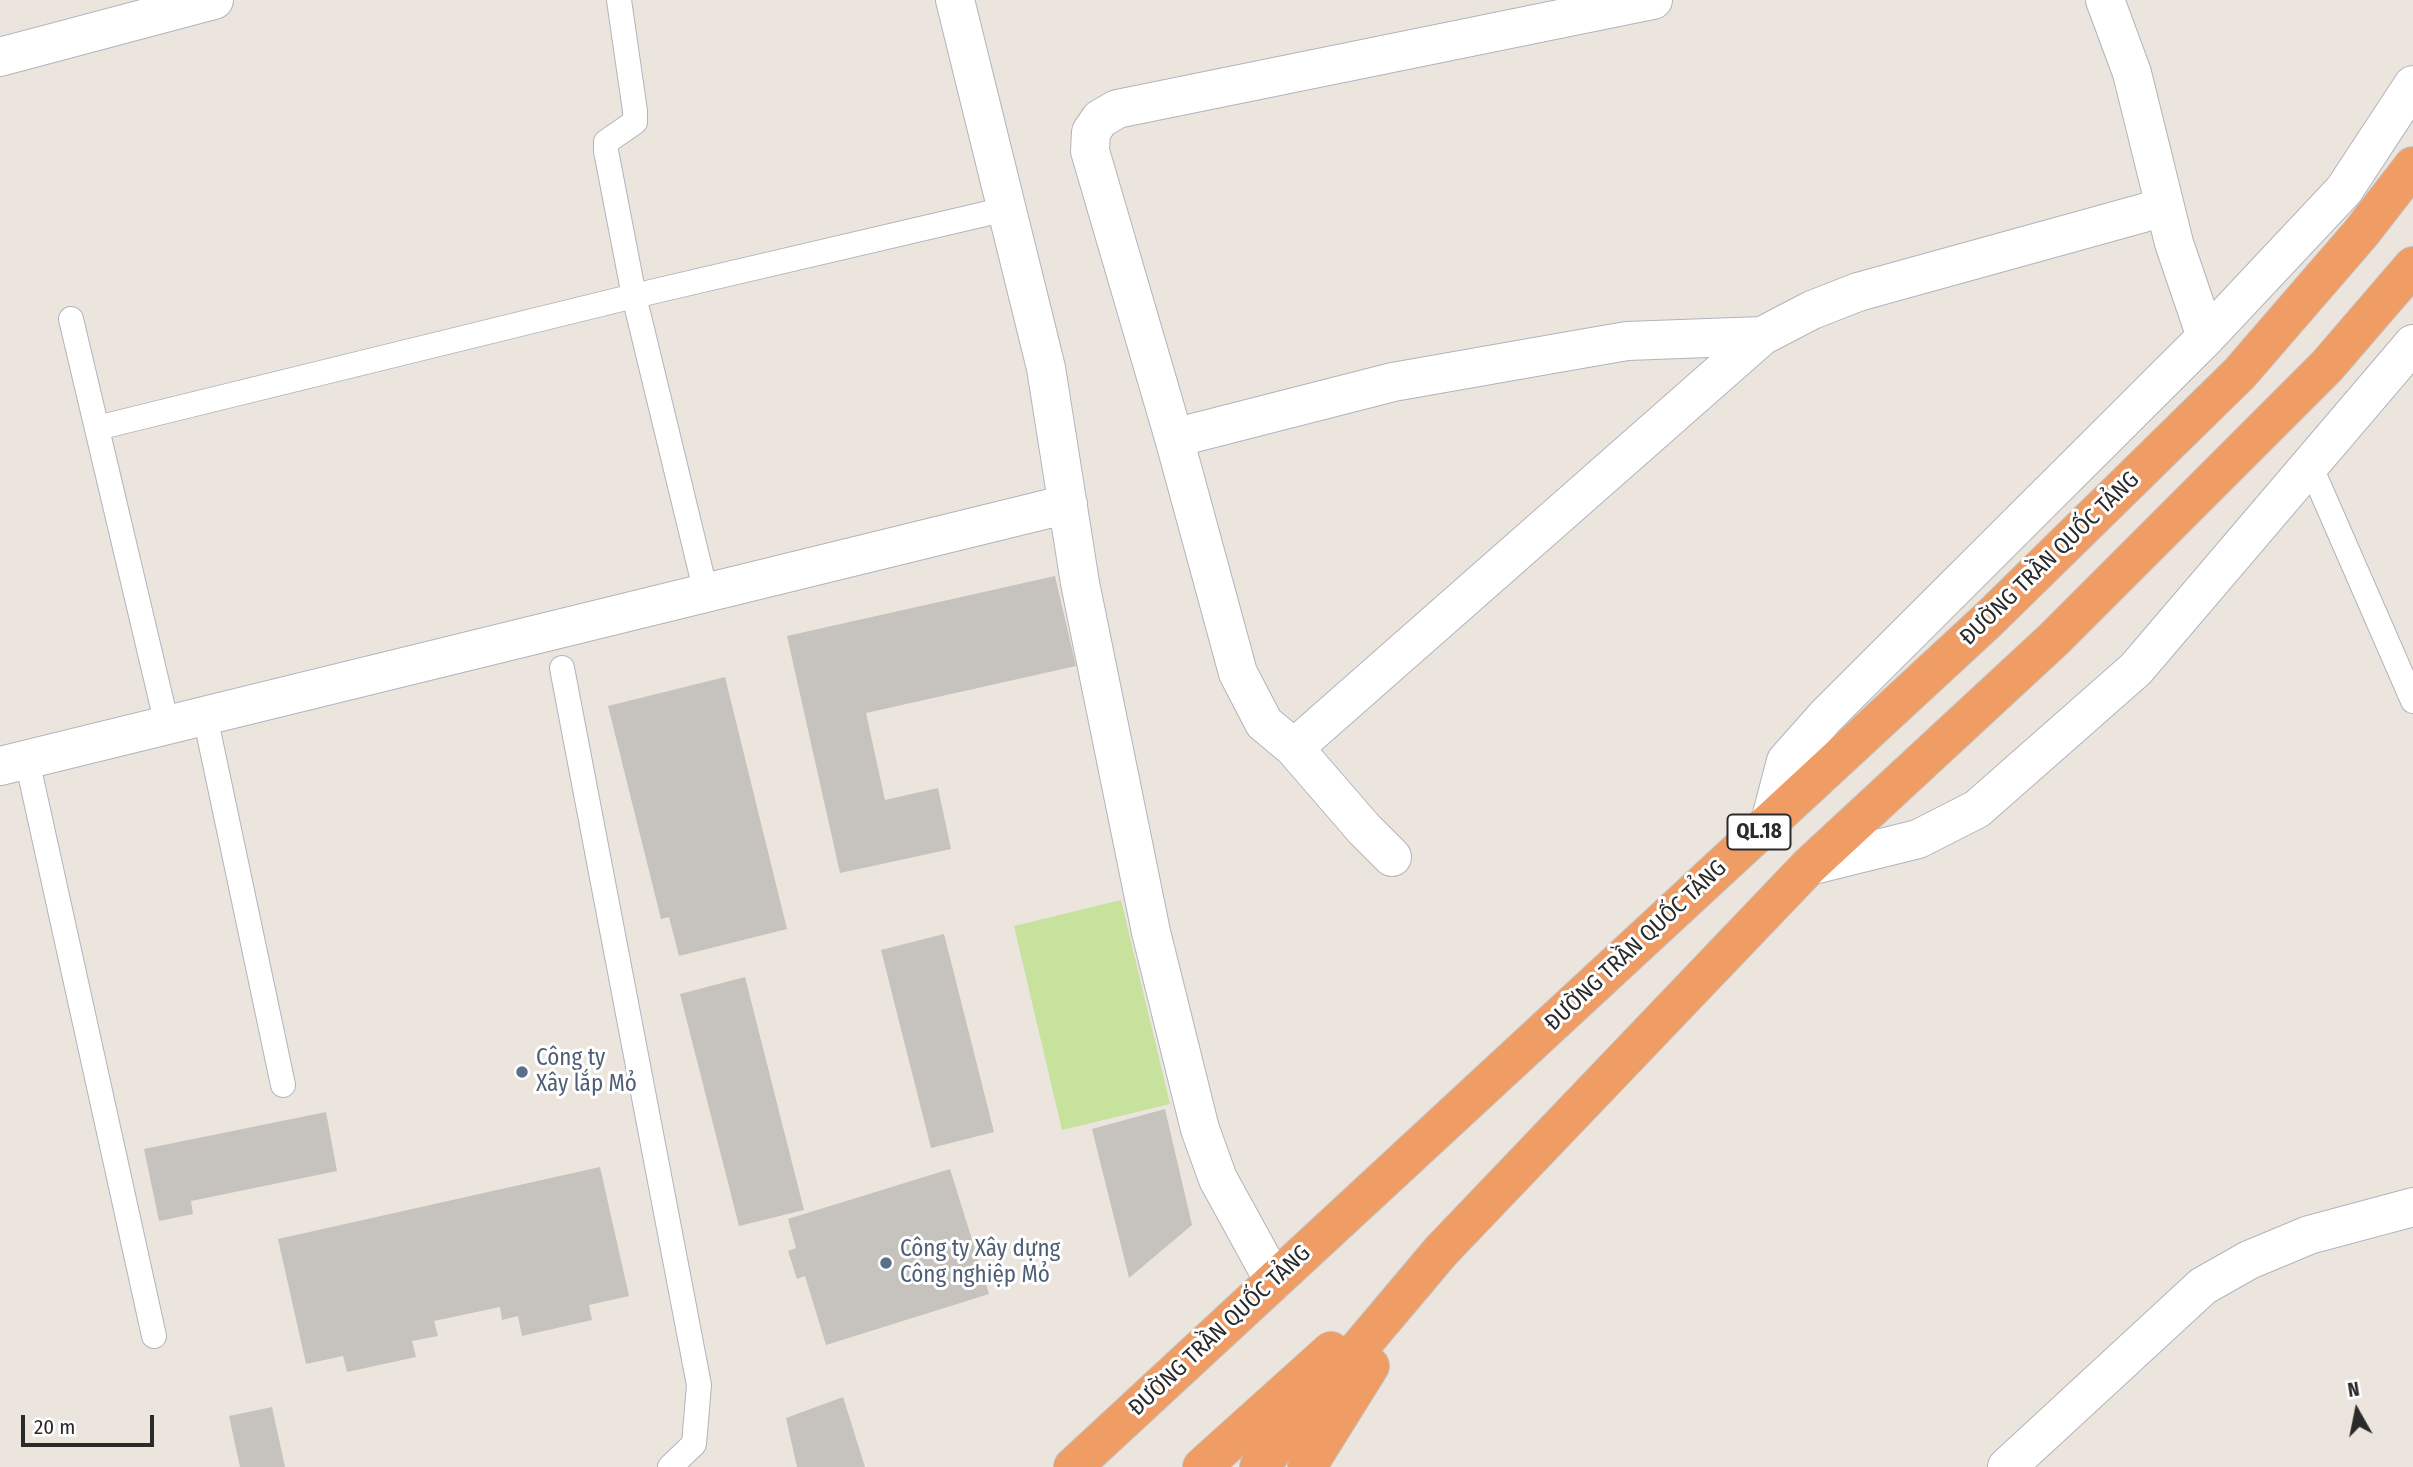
<!DOCTYPE html>
<html>
<head>
<meta charset="utf-8">
<style>
	body { margin:0 }
	#map { position:relative; width:2413px; height:1467px; overflow:hidden; background:#ebe5de; font-family:"Fira Sans Condensed",sans-serif }
	canvas { display:block }
	.north { position:absolute; left:2322px; top:1376px; width:70px; height:70px; -webkit-text-stroke:5px #fff; paint-order:stroke; rotate:351deg; font-size:19px; font-weight:700; line-height:28px; text-align:center; color:#2a2a2a }
	.north::after { content:''; display:block; margin:auto; width:24px; height:32px; background:#2a2a2a; clip-path:polygon(50% 0,100% 100%,50% 72%,0 100%) }
	.scale { position:absolute; left:21px; top:1415px; width:133px; height:32px; box-sizing:border-box; border:4px solid #2a2a2a; border-top:0; padding-left:9px; font-size:21px; line-height:24px; white-space:nowrap; color:#2a2a2a; -webkit-text-stroke:5px #fff; paint-order:stroke }
</style>
</head>
<body>
<div id="map">
<canvas width="2413" height="1467"></canvas>
<div class="north">N</div>
<div class="scale">20 m</div>
</div>
<script>
const context = document.querySelector('canvas').getContext('2d');
context.lineJoin = 'round';
function fill(path, color) { context.fillStyle = color; context.fill(path, 'evenodd'); }
const toPath = rows => new Path2D(rows.map(r => 'M' + r).join(''));
function strokePath(path, color, width, dash) { context.strokeStyle = color; context.lineWidth = width; context.lineCap = dash ? 'butt' : 'round'; context.setLineDash(dash || []); context.stroke(path); }
function write(font, color, halo, rows, align = 'center') {
  context.font = font + ' "Fira Sans Condensed",sans-serif'; context.lineWidth = 6; context.setLineDash([]); context.textBaseline = 'middle'; context.strokeStyle = halo; context.fillStyle = color; for (const [text, x, y, turn = 0] of rows) {
    context.save(); context.translate(x, y); context.rotate((+turn || 0) * Math.PI / 180); context.textAlign = isNaN(turn) ? turn : align; if (halo) context.strokeText(text, 0, 0); context.fillText(text, 0, 0); context.restore();
  }
}
fill(toPath([
	[1121,900,1170,1104,1062,1130,1014,926]
]), '#c7e29c');
fill(toPath([
	[1055,576,1076,666,866,713,885,800,938,788,951,849,840,873,787,636],
	[725,677,787,929,679,956,669,917,661,919,608,706],
	[944,934,994,1132,931,1148,881,950],
	[745,977,804,1210,739,1226,680,994],
	[1165,1109,1192,1225,1129,1278,1092,1129],
	[326,1112,337,1171,191,1201,193,1214,159,1221,144,1149],
	[600,1167,629,1296,589,1305,592,1320,522,1336,518,1316,502,1320,500,1307,434,1321,438,1336,412,1341,416,1357,347,1372,343,1356,306,1364,278,1239],
	[950,1169,989,1294,826,1345,805,1276,797,1279,788,1251,796,1248,788,1219],
	[843,1397,865,1467,797,1467,786,1418],
	[272,1407,285,1467,240,1467,229,1416]
]), '#c6c2bd');
const lane = toPath([
	[619,0,635,111,635,122,606,142,606,151,634,296,706,593],
	[71,319,167,725],
	[97,428,634,296,1006,209],
	[2310,465,2413,701],
	[562,668,699,1385,694,1444,670,1467],
	[205,716,283,1085],
	[27,760,154,1336]
]);
const street = toPath([
	[955,0,1046,368,1080,583,1151,932,1200,1129,1218,1179,1274,1281],
	[2105,0,2132,73,2174,243,2206,337],
	[0,57,214,0],
	[1174,438,1393,382,1575,350,1627,341,1762,336],
	[1294,748,1762,336,1812,310,1858,292,2165,207],
	[0,766,1068,504],
	[1770,822,1786,761,1826,716,2206,337,2344,190,2413,85],
	[1392,857,1364,829,1294,748,1264,723,1238,673,1174,438,1090,151,1091,132,1100,119,1117,109,1653,0],
	[1809,866,1918,839,1977,809,2136,669,2413,344],
	[2007,1467,2203,1286,2249,1260,2309,1235,2413,1207]
]);
const highway = toPath([
	[1073,1467,1989,619,2240,373,2361,233,2413,166],
	[1202,1467,1331,1351],
	[1259,1467,1441,1251,1809,866,2054,639,2327,366,2413,266],
	[1307,1467,1370,1366]
]);
strokePath(lane, '#b1b4bc', 26);
strokePath(street, '#b1b4bc', 40);
strokePath(highway, '#c3c3c3', 40);
strokePath(lane, '#fff', 24);
strokePath(street, '#fff', 38);
strokePath(highway, '#ef9c65', 38);
for (const [x, y, r, color] of [
	[522,1072,7,"#5c6f8a"],
	[886,1263,7,"#5c6f8a"]
]) { const dot = new Path2D(); dot.arc(x, y, r, 0, 2 * Math.PI); context.fillStyle = color; context.fill(dot); strokePath(dot, '#fff', 2.5); }
for (const [x, y, w] of [
	[1759,832,63]
]) { const box = new Path2D(); box.roundRect(x - w / 2, y - 17.5, w, 35, 5); context.fillStyle = '#fff'; context.fill(box); strokePath(box, '#2a2a2a', 2); }
write('bold 21px', '#2a2a2a', null, [
	["QL.18",1759,832]
]);
write('23px', '#2a2a2a', '#fff', [
	["ĐƯỜNG TRẦN QUỐC TẢNG",2050,559,-44],
	["ĐƯỜNG TRẦN QUỐC TẢNG",1636,946,-43],
	["ĐƯỜNG TRẦN QUỐC TẢNG",1220,1331,-43]
]);
write('23px', '#4e5e75', '#fff', [
	["Công ty",536,1059],
	["Xây lắp Mỏ",536,1085],
	["Công ty Xây dựng",900,1250],
	["Công nghiệp Mỏ",900,1276]
], 'left');
</script>
</body>
</html>
